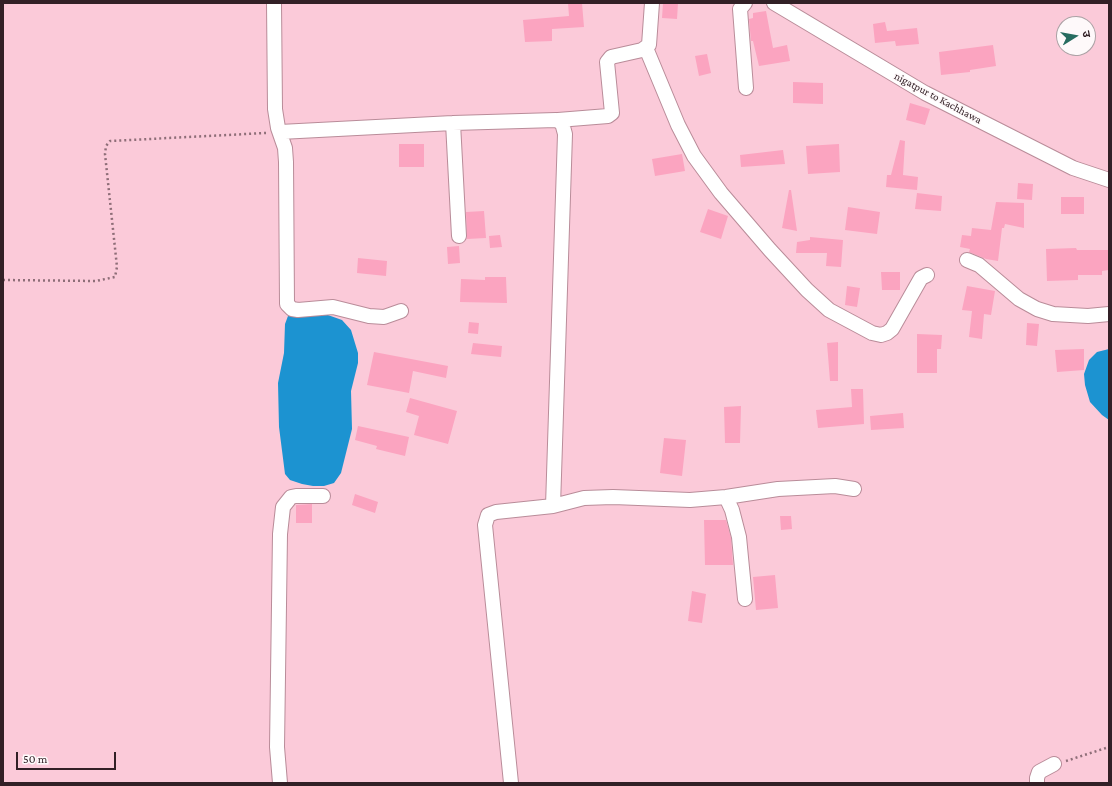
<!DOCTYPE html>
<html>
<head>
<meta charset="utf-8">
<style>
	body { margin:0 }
	#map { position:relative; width:1112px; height:786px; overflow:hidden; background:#fbcad9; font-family:"Crimson Pro","Noto Sans Devanagari",serif }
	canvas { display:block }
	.frame { position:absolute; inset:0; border:4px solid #322026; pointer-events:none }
	.north { position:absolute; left:1056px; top:16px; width:40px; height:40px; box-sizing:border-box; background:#fef9fa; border:1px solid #aca2a5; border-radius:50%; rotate:79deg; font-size:11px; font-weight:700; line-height:16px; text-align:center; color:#322026 }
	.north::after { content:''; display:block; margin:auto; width:14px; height:18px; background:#276c60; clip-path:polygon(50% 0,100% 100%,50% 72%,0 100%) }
	.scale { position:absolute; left:16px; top:752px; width:100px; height:18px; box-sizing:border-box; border:2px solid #322026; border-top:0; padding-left:5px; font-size:12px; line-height:14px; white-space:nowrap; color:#322026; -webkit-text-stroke:3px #fef9fa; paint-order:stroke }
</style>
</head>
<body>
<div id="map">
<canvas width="1112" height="786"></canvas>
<div class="frame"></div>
<div class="north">उ</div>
<div class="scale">50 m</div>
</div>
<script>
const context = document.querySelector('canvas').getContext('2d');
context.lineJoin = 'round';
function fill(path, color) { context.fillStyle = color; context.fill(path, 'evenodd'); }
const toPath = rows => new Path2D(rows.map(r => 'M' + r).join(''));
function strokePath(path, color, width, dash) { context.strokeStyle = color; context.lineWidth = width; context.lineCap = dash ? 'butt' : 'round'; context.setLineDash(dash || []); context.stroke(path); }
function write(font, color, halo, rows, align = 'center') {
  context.font = font + ' "Crimson Pro",serif'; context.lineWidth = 3; context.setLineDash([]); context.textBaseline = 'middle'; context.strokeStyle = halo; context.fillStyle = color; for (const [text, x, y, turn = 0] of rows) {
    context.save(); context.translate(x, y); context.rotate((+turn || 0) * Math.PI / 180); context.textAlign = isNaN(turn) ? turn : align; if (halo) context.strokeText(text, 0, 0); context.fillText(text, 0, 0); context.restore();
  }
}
fill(toPath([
	[295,313,325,314,342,320,351,330,358,353,358,363,351,391,352,429,341,473,334,483,324,486,313,486,302,484,290,480,285,474,279,427,278,383,284,353,285,324,288,316],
	[1109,349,1109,420,1102,415,1090,402,1085,385,1084,374,1089,360,1097,352]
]), '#1c93d1');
fill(toPath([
	[568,3,582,3,584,27,552,29,552,41,525,42,523,20,569,16],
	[663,3,678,3,677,19,662,18],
	[766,11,773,48,787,45,790,61,759,66,753,41,751,41,749,19,753,18,753,13],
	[885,22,887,31,917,28,919,44,896,46,895,41,875,43,873,24],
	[993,45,996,66,970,70,970,72,941,75,939,52],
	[707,54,711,73,699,76,695,56],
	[793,82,823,83,823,104,793,103],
	[910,103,930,109,925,125,906,120],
	[900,140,905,141,903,175,918,177,917,190,886,187,887,175,891,175],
	[399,144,424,144,424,167,399,167],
	[839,144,840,172,808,174,806,146],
	[783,150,785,164,741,167,740,155],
	[682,154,685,171,655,176,652,159],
	[1018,183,1033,184,1032,200,1017,199],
	[789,190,791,190,797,231,782,228],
	[917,193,942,196,941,211,915,209],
	[1061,197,1084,197,1084,214,1061,214],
	[996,202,1024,203,1024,228,1005,224,1004,228,1002,228,998,261,986,259,969,252,970,249,960,247,962,235,971,236,972,228,991,230],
	[848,207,880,212,877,234,845,230],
	[708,209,728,216,721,239,700,232],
	[484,211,486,238,467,239,466,212],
	[500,235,502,247,490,248,489,236],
	[810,237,843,240,841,267,826,266,827,253,796,253,797,242,810,240],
	[459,246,460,263,448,264,447,247],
	[1076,248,1077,250,1109,250,1109,270,1102,271,1102,275,1078,275,1078,280,1047,281,1046,249],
	[358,258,387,261,386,276,357,273],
	[881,272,900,272,900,290,882,290],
	[485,277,506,277,507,303,460,302,461,279,485,280],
	[847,286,860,288,857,307,845,305],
	[967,286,995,291,991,315,984,314,982,339,969,337,972,311,962,310],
	[469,322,479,323,478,334,468,333],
	[1027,323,1039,324,1037,346,1026,345],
	[917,334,942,335,941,349,937,349,937,373,917,373],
	[838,342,838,381,830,381,827,343],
	[473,343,502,346,501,357,471,354],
	[1084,349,1084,370,1057,372,1055,350],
	[374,352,448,366,446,378,413,371,409,393,367,385],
	[851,389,863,389,864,424,818,428,816,410,852,407],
	[410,398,457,411,448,444,414,435,419,416,406,412],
	[741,406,740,443,725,443,724,407],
	[903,413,904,428,871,430,870,416],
	[358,426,409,437,405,456,376,449,377,446,355,440],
	[664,438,686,440,682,476,660,473],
	[355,494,378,502,375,513,352,505],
	[312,504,312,523,296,523,296,505],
	[780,516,791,516,792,529,781,530],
	[704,520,726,520,731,538,733,565,705,565],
	[775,575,778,608,756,610,753,577],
	[692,591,706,594,702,623,688,621]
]), '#fba4c0');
const minor = toPath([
	[274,3,275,109,278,128,285,148,286,162,287,304,292,309,298,310,333,307,369,316,384,317,401,311],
	[745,3,740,9,746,88],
	[774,3,925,93,1073,168,1109,180],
	[646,48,678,125,694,156,721,193,770,250,807,290,829,310,872,333,881,335,887,333,892,329,921,278,927,275],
	[558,120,608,116,612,113,607,62,611,57,642,50,649,45,652,3],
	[453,123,459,236],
	[280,132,453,123,556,120,562,123,565,134,553,506],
	[967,260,979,265,1019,299,1037,309,1053,314,1088,316,1109,314],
	[726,497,732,510,739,537,745,599],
	[280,783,277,747,280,534,283,507,291,497,296,496,323,496],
	[511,783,488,555,485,525,488,515,496,512,553,506,584,498,613,497,690,500,726,497,778,489,835,486,854,489],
	[1037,783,1037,778,1039,772,1054,764]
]);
strokePath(minor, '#b98c99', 16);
strokePath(toPath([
	[3,280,96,281,115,277,117,267,105,154,106,146,110,141,266,133],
	[1066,761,1109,747]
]), '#8e6e78', 2.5, [2, 3]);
strokePath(minor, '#fff', 14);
write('11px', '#322026', '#fef9fa', [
	["nigatpur to Kachhawa",938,98,28]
]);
</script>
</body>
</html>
